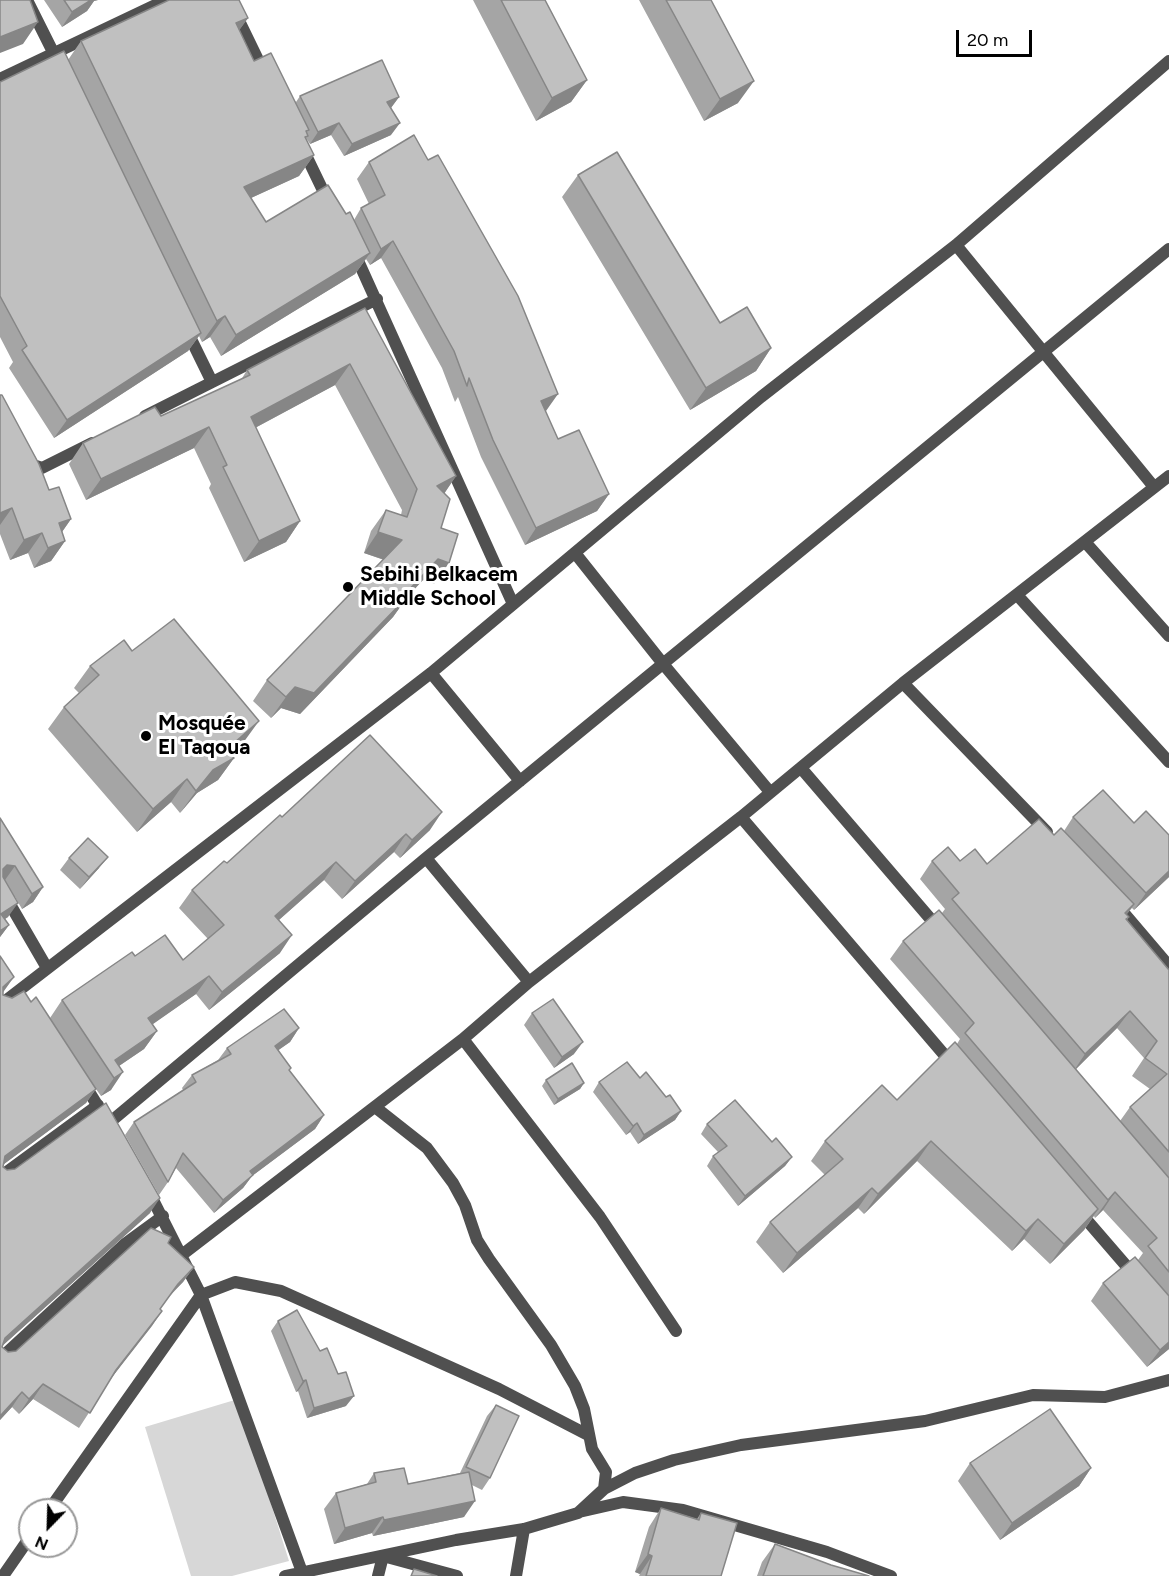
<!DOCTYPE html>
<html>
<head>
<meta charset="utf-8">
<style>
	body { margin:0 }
	#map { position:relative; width:1169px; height:1576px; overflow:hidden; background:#fff; font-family:Figtree,sans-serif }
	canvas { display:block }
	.north { position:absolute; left:18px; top:1498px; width:60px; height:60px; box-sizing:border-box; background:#fff; border:2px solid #999; border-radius:50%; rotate:203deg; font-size:16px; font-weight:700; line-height:24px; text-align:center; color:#000 }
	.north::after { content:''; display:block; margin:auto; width:21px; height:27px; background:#000; clip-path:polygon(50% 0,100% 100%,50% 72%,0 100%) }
	.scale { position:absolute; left:956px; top:30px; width:76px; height:27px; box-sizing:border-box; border:3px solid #000; border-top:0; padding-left:8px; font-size:18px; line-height:21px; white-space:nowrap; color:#000; -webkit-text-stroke:4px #fff; paint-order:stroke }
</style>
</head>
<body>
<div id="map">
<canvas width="1169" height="1576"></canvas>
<div class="north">N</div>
<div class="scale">20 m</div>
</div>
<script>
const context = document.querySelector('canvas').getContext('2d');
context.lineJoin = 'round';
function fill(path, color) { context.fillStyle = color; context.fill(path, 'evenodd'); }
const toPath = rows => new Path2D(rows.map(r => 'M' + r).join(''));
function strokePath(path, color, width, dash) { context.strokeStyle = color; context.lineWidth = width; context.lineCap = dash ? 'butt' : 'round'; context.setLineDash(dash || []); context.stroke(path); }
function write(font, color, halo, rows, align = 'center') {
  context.font = font + ' Figtree,sans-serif'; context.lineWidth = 6; context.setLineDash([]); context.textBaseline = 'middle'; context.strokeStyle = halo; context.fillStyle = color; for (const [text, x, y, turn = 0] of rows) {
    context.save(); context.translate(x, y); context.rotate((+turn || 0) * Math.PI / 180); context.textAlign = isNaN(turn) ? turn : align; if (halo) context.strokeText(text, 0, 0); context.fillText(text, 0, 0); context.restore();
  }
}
fill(toPath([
	[238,1399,289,1561,232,1576,191,1576,145,1427]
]), '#d7d7d7');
strokePath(toPath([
	[27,0,62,70],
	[229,0,264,72],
	[0,79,166,0],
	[303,149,328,201],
	[956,245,1154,487],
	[355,254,513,604],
	[186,329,212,382],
	[145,416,377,299],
	[27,463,42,468,92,443],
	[1086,543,1169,636],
	[575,553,664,665,770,792],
	[1018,596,1169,762],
	[431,673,520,781],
	[903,683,1047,832],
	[801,768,940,930],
	[741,817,953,1065],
	[426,858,529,982],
	[0,887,47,968],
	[1117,905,1169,966],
	[0,1005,431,673,761,397,956,245,1169,61],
	[463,1039,600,1217,676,1331],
	[83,1082,107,1121],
	[375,1107,427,1148,453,1183,465,1205,477,1240,489,1259,551,1345,575,1386,584,1409,592,1449,606,1472,604,1489],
	[109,1123,426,858,1169,249],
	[0,1177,98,1105],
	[148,1190,201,1295,302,1572],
	[1078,1210,1135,1276],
	[183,1254,463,1039,529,982,741,817,903,683,1169,476],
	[0,1359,126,1243,163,1216],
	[49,1510,201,1295,235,1282,281,1291,499,1389,588,1435],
	[579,1512,623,1502,683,1510,827,1552,891,1576],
	[3,1576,30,1537],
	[285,1576,456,1540,524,1529,578,1513,604,1489,635,1473,674,1460,741,1445,925,1421,1033,1395,1105,1397,1169,1380],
	[378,1576,383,1556,457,1576],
	[516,1576,524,1529]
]), '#505050', 12);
fill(toPath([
	[44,0,98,0,94,1,87,11,62,27],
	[473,0,545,0,587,80,571,102,536,121],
	[639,0,711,0,738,103,704,121],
	[248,18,239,30,254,61,296,102,300,96,399,97,391,108,391,135,344,156,331,135,310,144,306,138,314,155,299,176,251,198,266,222,346,214,354,220,361,208,369,204,357,179,369,162,546,411,545,411,558,439,609,494,597,511,525,545,481,457,458,397,455,402,442,368,381,258,370,265,366,259,355,274,221,356,210,337,202,342,199,336,188,351,54,438,9,368,13,362,0,337,0,82,68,60,81,41],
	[578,175,720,323,771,348,756,371,690,410,562,197],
	[365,308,456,476,444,493,434,584,423,580,408,596,393,617,300,714,281,708,271,718,253,701,267,680,384,560,364,553,371,531,386,510,401,515,402,510,335,385,255,428,300,521,286,542,244,562,209,488,211,484,194,448,86,500,69,464,83,443,161,416,241,380,247,370],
	[0,395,49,490,71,519,62,532,65,541,51,561,34,568,28,553,10,560,0,534],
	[132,651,243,743,230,755,234,758,218,780,197,793,180,813,171,802,137,832,48,729,64,707,79,693,74,688,90,666],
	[282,817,430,830,400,858,394,852,342,899,324,880,279,920,280,953,209,1010,196,994,152,1024,157,1031,144,1049,119,1066,111,1090,101,1096,96,1089,86,1103,4,1164,3,1167,7,1170,150,1213,3,1345,2,1347,8,1352,16,1351,168,1243,194,1267,183,1282,168,1298,160,1309,162,1311,112,1377,79,1428,33,1399,19,1414,12,1407,0,1420,3,992,3,995,12,998,31,1002,50,1018,62,1000,135,956,183,960,208,939,179,908,192,890,227,863],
	[1073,817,1169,877,1134,910,1132,908,1126,915,1129,917,1127,920,1169,970,1169,1349,1147,1367,1091,1301,1103,1283,1138,1260,1143,1253,1103,1210,1095,1218,1094,1216,1084,1230,1050,1264,1024,1239,1012,1251,917,1161,864,1214,858,1208,783,1273,756,1242,770,1222,825,1175,811,1161,825,1141,897,1100,957,1044,960,1039,890,959,903,941,942,913,945,909,920,879,932,861,960,861,987,864,1064,831],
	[1117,1028,1144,1058,1132,1076,1150,1089,1130,1107,1120,1121,1076,1069],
	[0,818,43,887,33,902,22,909,15,897,8,917,5,919,9,925,0,937],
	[69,858,99,868,80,889,60,870],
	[532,1013,574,1054,554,1068,524,1025],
	[299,1028,290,1042,278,1050,289,1071,324,1115,315,1129,252,1176,243,1188,214,1213,176,1168,168,1182,159,1195,125,1135,134,1122,183,1090,182,1088,192,1075,218,1060,227,1048],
	[640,1078,666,1097,681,1111,675,1120,638,1144,630,1132,626,1135,593,1092,599,1082],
	[546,1080,584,1083,580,1089,554,1105,542,1086],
	[707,1124,772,1142,792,1157,785,1166,738,1206,707,1166,713,1156,718,1152,701,1134],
	[278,1321,346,1406,307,1418,298,1391,296,1392,271,1331],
	[496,1405,490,1478,482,1490,472,1485,464,1517,373,1536,372,1533,334,1544,324,1509,336,1493,367,1484,374,1473,408,1484,460,1473,487,1416],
	[970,1463,1091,1468,1079,1486,1000,1540,958,1481],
	[661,1508,697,1519,701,1513,721,1576,639,1576,640,1574,635,1572,649,1527],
	[775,1544,831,1565,869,1576,757,1576,762,1562]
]), '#a5a5a5');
fill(toPath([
	[86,0,98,0,94,1,87,11,62,27,72,12],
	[248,18,233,39,236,23],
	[38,22,23,44,0,53,0,37],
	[587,80,571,102,536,121,552,98],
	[754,81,738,103,704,121,720,99],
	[399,97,390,109,387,102],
	[339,123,331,135,310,144,318,132],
	[400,123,391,135,344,156,352,144],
	[314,155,299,176,229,208,244,187],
	[393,241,381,258,370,265,381,249],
	[370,253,355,274,221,356,236,335],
	[225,316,210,337,202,342,217,321],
	[201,333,188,351,54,438,67,420],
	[771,348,756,371,690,410,706,388],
	[350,364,335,385,236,438,251,417],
	[558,394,546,411,529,417,541,401],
	[209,427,194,448,86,500,101,479],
	[456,476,442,497,437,486],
	[609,494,597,511,525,545,536,528],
	[12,508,0,525,0,513],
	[71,519,57,539,45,543,59,523],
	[300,521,286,542,244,562,259,541],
	[378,532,402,540,388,561,364,553],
	[42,533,28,553,10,560,24,540],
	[65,541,51,561,34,568,48,548],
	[438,559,449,563,434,584,423,580,395,610,408,596,393,617,300,714,281,708,271,718,286,697,295,687,405,594],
	[259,721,243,743,210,773,226,750],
	[234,758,218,780,197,793,180,813,196,791,213,770],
	[187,779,171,802,137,832,153,809],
	[442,812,430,830,400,858,412,840],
	[406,834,394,852,342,899,355,881],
	[108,857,99,868,80,889,89,877],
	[336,862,324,880,263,934,275,916],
	[7,865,15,866,5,880,0,873],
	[1169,871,1169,877,1134,910,1146,893],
	[43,887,33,902,22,909,32,894],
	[18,903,8,917,0,922,0,914],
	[1134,904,1122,921,1125,913],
	[9,925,0,937,0,931],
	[292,935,280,953,209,1010,222,992],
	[209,976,196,994,136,1036,148,1018],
	[14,977,4,991,0,995,3,987],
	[1130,1011,1117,1028,1073,1072,1085,1054],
	[299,1028,290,1042,266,1059,275,1046],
	[157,1031,144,1049,110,1072,115,1060],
	[583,1042,574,1054,554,1068,562,1057],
	[123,1072,111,1090,101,1096,114,1078],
	[584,1083,580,1089,554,1105,558,1099],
	[96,1089,86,1103,0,1167,5,1156],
	[681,1111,675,1120,638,1144,644,1135],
	[324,1115,315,1129,252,1176,243,1188,214,1213,223,1200,250,1171],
	[637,1123,630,1132,626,1135,633,1126],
	[931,1141,917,1161,864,1214,878,1194],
	[792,1157,785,1166,738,1206,745,1196],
	[872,1188,858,1208,783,1273,797,1253],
	[1115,1192,1103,1210,1095,1218,1108,1200],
	[160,1198,150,1213,0,1348,5,1338],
	[1098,1209,1084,1230,1050,1264,1064,1244],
	[1038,1219,1024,1239,1012,1251,1026,1231],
	[194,1267,183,1282,167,1298,178,1284],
	[162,1311,152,1326,106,1385,116,1370],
	[1169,1342,1169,1349,1147,1367,1160,1350],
	[306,1380,298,1391,296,1392,303,1381],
	[43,1384,33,1399,19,1414,29,1399],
	[22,1392,12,1407,0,1420,0,1416],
	[354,1396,346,1406,307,1418,314,1408],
	[1091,1468,1079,1486,1000,1540,1012,1523],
	[475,1501,464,1517,373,1536,384,1520],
	[383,1517,372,1533,334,1544,345,1528],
	[648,1554,652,1556,640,1574,635,1572]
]), '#868686');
const building = toPath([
	[0,0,30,0,38,22,0,37,0,0],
	[64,0,91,0,72,12,64,0],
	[169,0,239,0,248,18,236,23,254,61,271,53,309,130,306,131,308,136,305,137,314,155,244,187,266,222,328,185,346,214,350,212,370,253,236,335,225,316,217,321,81,41,169,0],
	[501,0,545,0,587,80,552,98,501,0],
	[666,0,711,0,754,81,720,99,666,0],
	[64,51,201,333,67,420,22,350,27,346,0,296,0,82,64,51],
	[382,60,399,97,387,102,400,123,352,144,339,123,318,132,300,96,382,60],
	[414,135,428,160,438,155,518,296,558,394,541,401,558,439,579,430,609,494,536,528,493,440,469,378,467,386,454,351,393,241,381,249,361,208,385,195,369,162,414,135],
	[617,152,720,323,747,307,771,348,706,388,578,175,617,152],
	[365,308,456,476,437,486,450,499,441,528,458,534,449,563,438,559,405,594,408,596,314,693,295,687,286,697,267,680,402,540,378,532,386,510,407,517,417,489,350,364,251,417,300,521,259,541,223,467,227,465,209,427,101,479,83,443,155,407,161,416,250,375,247,370,365,308],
	[0,395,2,395,39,464,49,490,59,487,71,519,59,523,65,541,48,548,42,533,24,540,12,508,0,513,0,395],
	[174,619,259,721,226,750,234,758,213,770,196,791,187,779,153,809,64,707,99,675,90,666,124,640,132,651,174,619],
	[370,735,442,812,412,840,406,834,355,881,336,862,275,916,292,935,222,992,209,976,148,1018,157,1031,115,1060,123,1072,114,1078,62,1000,132,952,135,956,165,935,183,960,224,925,192,890,224,861,227,863,280,815,282,817,370,735],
	[1103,790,1134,823,1146,811,1169,835,1169,871,1146,893,1073,817,1103,790],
	[0,818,43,887,32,894,15,866,7,865,3,869,3,877,18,903,1,914,9,925,0,931,0,818],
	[1039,819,1054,835,1061,828,1134,904,1125,913,1129,917,1126,919,1169,970,1169,1152,1130,1107,1167,1074,1145,1058,1157,1041,1130,1011,1085,1054,952,899,959,893,932,861,948,847,960,861,975,849,987,864,1039,819],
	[88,838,108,857,89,877,69,858,88,838],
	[939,910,1169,1178,1169,1272,1148,1246,1157,1238,1115,1192,1108,1200,965,1033,974,1023,903,941,939,910],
	[0,956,14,977,3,987,3,995,12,998,24,991,31,1002,36,997,96,1089,5,1156,3,1167,7,1170,15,1169,106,1103,160,1198,5,1338,2,1347,8,1352,16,1351,151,1228,171,1237,168,1243,194,1267,178,1284,160,1309,162,1311,116,1370,90,1413,43,1384,29,1399,22,1392,0,1416,0,956],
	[553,999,583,1042,562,1057,532,1013,553,999],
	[284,1009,299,1028,275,1046,291,1068,289,1070,324,1115,250,1171,253,1175,223,1200,183,1153,168,1182,134,1122,196,1082,192,1075,231,1054,227,1048,284,1009],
	[955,1042,1098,1209,1064,1244,1038,1219,1026,1231,931,1141,878,1194,872,1188,797,1253,770,1222,843,1159,825,1141,882,1085,897,1100,955,1042],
	[627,1062,640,1078,646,1072,666,1097,670,1095,681,1111,644,1135,637,1123,633,1126,599,1082,627,1062],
	[572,1063,584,1083,558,1099,546,1080,572,1063],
	[735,1100,772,1142,776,1138,792,1157,745,1196,713,1156,727,1146,707,1124,735,1100],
	[1135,1257,1169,1296,1169,1342,1160,1350,1103,1283,1135,1257],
	[297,1310,320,1351,327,1348,338,1374,346,1372,354,1396,314,1408,306,1380,303,1381,278,1321,297,1310],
	[496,1405,519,1416,490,1478,466,1467,496,1405],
	[1050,1409,1091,1468,1012,1523,970,1463,1050,1409],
	[404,1468,408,1484,469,1472,475,1501,384,1520,383,1517,345,1528,336,1493,376,1482,374,1473,404,1468],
	[661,1508,699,1520,701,1513,737,1523,721,1576,646,1576,652,1556,648,1554,661,1508],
	[775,1544,831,1565,869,1576,763,1576,775,1544],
	[414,1569,437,1576,411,1576,414,1569]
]);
fill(building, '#c0c0c0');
strokePath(building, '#868686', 1.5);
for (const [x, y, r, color] of [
	[348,587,6,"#000"],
	[146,736,6,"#000"]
]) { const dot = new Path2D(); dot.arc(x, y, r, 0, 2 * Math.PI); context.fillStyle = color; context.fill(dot); strokePath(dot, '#fff', 2); }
write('bold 21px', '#000', '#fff', [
	["Sebihi Belkacem",360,575],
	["Middle School",360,599],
	["Mosquée",158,724],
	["El Taqoua",158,748]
], 'left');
</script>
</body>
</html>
